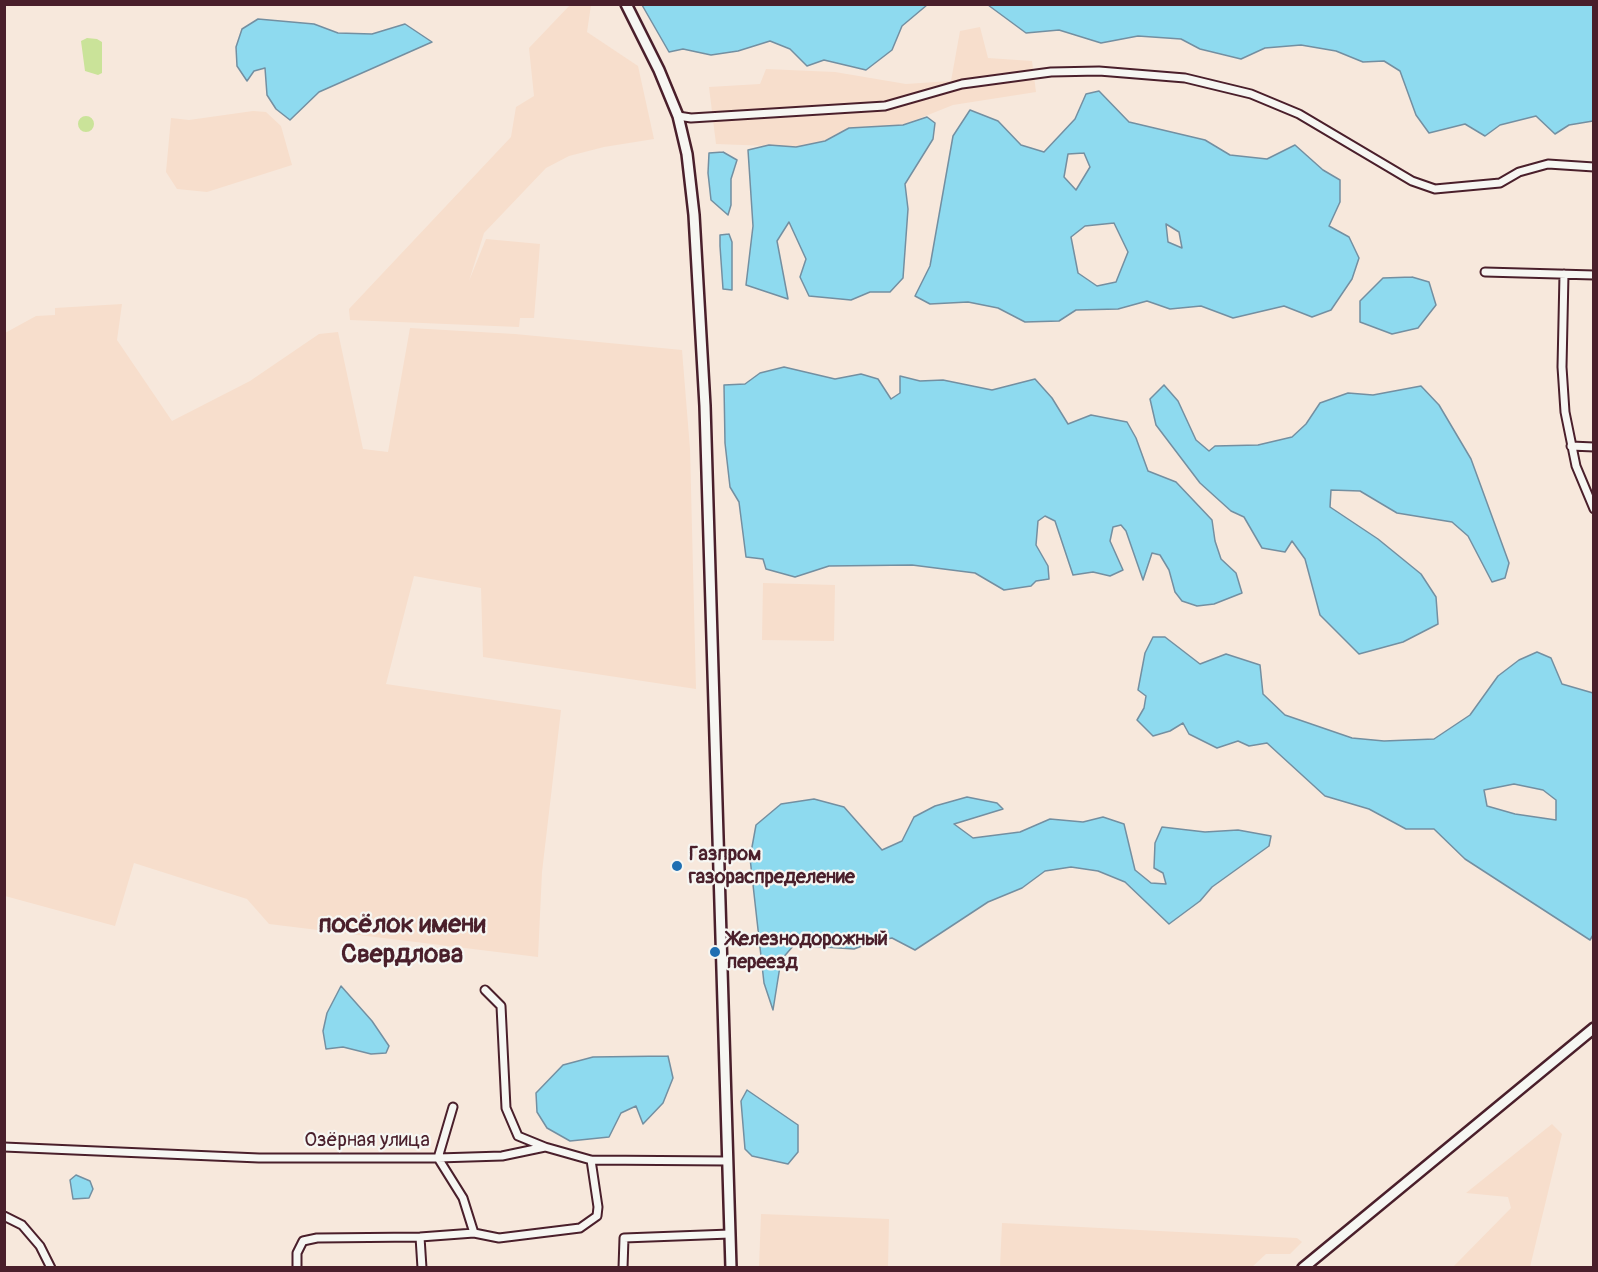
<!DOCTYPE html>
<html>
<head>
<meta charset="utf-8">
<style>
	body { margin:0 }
	#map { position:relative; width:1598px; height:1272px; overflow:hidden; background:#f7e8dc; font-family:Pangolin,sans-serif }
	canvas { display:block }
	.frame { position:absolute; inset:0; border:6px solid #4a1f2b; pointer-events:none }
</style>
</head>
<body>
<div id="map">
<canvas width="1598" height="1272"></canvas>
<div class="frame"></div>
</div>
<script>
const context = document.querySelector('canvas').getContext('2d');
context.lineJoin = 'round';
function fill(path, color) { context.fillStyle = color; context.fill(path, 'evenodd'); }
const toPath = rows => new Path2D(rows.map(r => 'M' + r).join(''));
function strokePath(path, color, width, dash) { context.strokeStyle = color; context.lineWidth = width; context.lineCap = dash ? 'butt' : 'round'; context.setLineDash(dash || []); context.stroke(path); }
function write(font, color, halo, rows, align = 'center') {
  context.font = font + ' Pangolin,sans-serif'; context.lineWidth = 4.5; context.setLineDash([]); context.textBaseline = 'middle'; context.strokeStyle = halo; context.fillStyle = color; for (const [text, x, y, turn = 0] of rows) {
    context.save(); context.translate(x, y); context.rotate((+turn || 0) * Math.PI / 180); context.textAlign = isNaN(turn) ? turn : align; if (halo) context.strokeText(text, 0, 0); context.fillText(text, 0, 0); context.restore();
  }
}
fill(toPath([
	[570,5,591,5,587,32,638,66,654,139,604,147,569,156,546,168,484,233,469,281,486,239,540,244,534,318,520,318,519,327,350,320,349,309,511,137,516,107,534,96,529,48],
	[980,27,988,58,1032,61,1036,92,953,105,903,125,849,128,825,141,796,147,716,144,709,87,760,84,766,69,835,72,906,84,951,81,960,31],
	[253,111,266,112,281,126,292,165,207,192,177,189,166,172,171,118,189,120],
	[122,304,117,340,172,421,250,381,319,334,338,332,363,449,388,452,410,328,515,334,682,350,690,449,696,689,483,657,481,588,414,576,386,684,561,710,542,872,538,957,269,924,247,899,134,863,115,926,5,896,5,333,36,316,55,315,55,308],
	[763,583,835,585,834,641,762,640],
	[1552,1124,1562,1134,1530,1267,1453,1267,1511,1208,1508,1197,1466,1193],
	[761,1214,889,1219,888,1267,759,1267],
	[1002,1223,1297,1238,1302,1242,1290,1254,1266,1254,1252,1267,1000,1267]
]), '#f7decc');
fill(toPath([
	[87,38,97,39,102,42,102,73,98,75,85,71,81,41],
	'78 124a8 8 0 1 1 16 0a8 8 0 1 1-16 0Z'
]), '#cae399');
const water = toPath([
	[642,5,927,5,902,26,892,50,866,70,824,60,807,66,790,49,770,41,738,51,711,55,683,49,669,52,642,5],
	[988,5,1593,5,1593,121,1569,125,1555,134,1536,116,1500,125,1485,136,1465,124,1429,133,1416,115,1400,71,1384,61,1363,62,1336,51,1301,45,1265,48,1241,59,1200,49,1181,39,1138,36,1101,43,1059,30,1026,33,988,5],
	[258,19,314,24,338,33,372,34,405,24,432,42,319,92,290,120,276,109,267,95,265,68,254,71,247,81,237,66,236,47,242,29,258,19],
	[1099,91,1129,122,1205,140,1230,155,1267,159,1295,145,1323,170,1340,180,1340,202,1329,226,1349,237,1359,258,1352,279,1331,310,1312,317,1284,306,1233,318,1201,306,1170,309,1147,301,1118,309,1076,310,1059,321,1025,322,998,308,968,302,930,304,915,296,930,266,953,136,970,110,998,121,1021,145,1044,152,1075,119,1086,94,1099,91],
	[1084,153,1090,167,1076,190,1064,177,1068,154,1084,153],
	[1114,223,1128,252,1116,282,1097,286,1078,273,1071,237,1085,226,1114,223],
	[1166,224,1179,232,1182,248,1168,242,1166,224],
	[927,117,935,123,933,139,905,184,908,209,903,278,890,292,870,292,851,300,809,296,800,277,806,259,789,222,777,241,788,299,746,285,753,226,748,150,769,145,796,147,825,141,849,128,903,125,927,117],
	[723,152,737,160,731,179,731,205,728,215,711,200,708,173,709,153,723,152],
	[729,234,732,242,732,290,723,289,720,246,720,235,729,234],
	[1412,277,1429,282,1436,305,1418,328,1392,334,1360,322,1360,301,1383,278,1412,277],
	[784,367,835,379,861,374,878,379,891,399,900,393,900,376,920,381,943,380,992,390,1035,379,1052,398,1068,424,1091,415,1127,422,1136,438,1148,471,1176,482,1212,520,1215,541,1221,559,1236,573,1242,593,1214,604,1197,606,1182,601,1175,592,1169,570,1160,555,1152,553,1143,580,1126,531,1121,525,1113,527,1110,541,1123,570,1110,576,1093,572,1073,575,1055,521,1045,516,1038,521,1036,545,1048,566,1049,579,1036,581,1031,586,1004,590,975,573,912,565,829,566,795,577,766,569,763,559,746,557,739,502,730,487,725,443,724,385,745,384,760,373,784,367],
	[1164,385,1178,401,1196,440,1209,451,1215,446,1258,445,1292,437,1306,424,1320,403,1348,393,1373,395,1421,386,1439,405,1471,459,1509,563,1505,578,1492,582,1468,536,1452,522,1397,513,1360,491,1331,490,1330,507,1378,539,1421,574,1436,597,1438,624,1403,642,1359,654,1320,615,1305,559,1292,541,1285,552,1262,548,1244,517,1231,511,1200,483,1156,425,1150,399,1164,385],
	[1153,637,1165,637,1200,664,1226,654,1260,665,1263,694,1285,715,1352,738,1384,741,1434,739,1470,715,1498,676,1519,660,1537,652,1551,658,1562,684,1593,693,1593,935,1590,940,1465,859,1434,829,1406,829,1369,809,1325,796,1267,743,1249,746,1238,741,1217,748,1189,734,1183,723,1170,731,1153,736,1137,720,1144,708,1146,696,1138,690,1145,653,1153,637],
	[1514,784,1543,790,1556,800,1556,820,1515,814,1487,806,1484,790,1514,784],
	[967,797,997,803,1003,809,954,824,973,838,1020,832,1050,819,1083,822,1103,817,1124,824,1135,870,1151,883,1166,884,1163,873,1154,868,1155,843,1162,827,1205,832,1238,830,1271,836,1269,846,1212,887,1200,901,1169,924,1125,882,1098,871,1071,867,1045,871,1022,888,988,902,915,950,892,938,873,942,854,949,794,945,781,960,773,1010,764,983,750,858,756,825,781,804,814,799,844,807,882,850,902,841,914,817,935,806,967,797],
	[341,986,372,1021,389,1046,386,1053,371,1054,343,1047,326,1049,323,1031,327,1013,341,986],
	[668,1056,673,1078,663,1103,643,1124,636,1106,621,1113,609,1137,570,1141,547,1128,537,1112,536,1093,563,1065,593,1057,668,1056],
	[747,1090,798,1125,798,1152,788,1164,752,1156,745,1149,741,1101,747,1090],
	[76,1175,90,1181,93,1189,89,1198,73,1199,70,1180,76,1175]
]);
fill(water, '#8edaef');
strokePath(water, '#738fa1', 1.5);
const street = toPath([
	[678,116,691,118,885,106,962,84,1051,72,1099,71,1185,78,1251,94,1299,114,1412,181,1435,189,1500,183,1519,172,1548,164,1594,167],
	[1485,272,1594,275],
	[1564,274,1562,367,1565,412,1576,466,1594,509],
	[1571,446,1594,447],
	[485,990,501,1006,506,1108,518,1136,545,1147],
	[453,1107,438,1158,463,1198,474,1233],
	[4,1147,259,1158,438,1158,502,1156,545,1147,591,1160,728,1161],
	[4,1216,22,1225,40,1246,51,1268],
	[420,1237,422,1268],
	[297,1268,297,1253,303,1241,317,1238,420,1237,474,1233,499,1238,580,1228,597,1216,598,1207,591,1160],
	[623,1268,624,1238,730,1234]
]);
const secondary = toPath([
	[626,4,659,70,678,116,687,154,694,215,705,406,731,1268],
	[1303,1268,1594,1028]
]);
strokePath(street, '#4a1f2b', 11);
strokePath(secondary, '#4a1f2b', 14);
strokePath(street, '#f6f6f2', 7);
strokePath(secondary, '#f6f6f2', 9);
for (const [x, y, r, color] of [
	[677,866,6,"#1f6fb2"],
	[715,952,6,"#1f6fb2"]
]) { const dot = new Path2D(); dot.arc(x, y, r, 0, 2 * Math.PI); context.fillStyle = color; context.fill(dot); strokePath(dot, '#f6f6f2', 2); }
write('bold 20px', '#4a1f2b', '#f6f6f2', [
	["Газпром",689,855],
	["газораспределение",689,878],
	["Железнодорожный",727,940],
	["переезд",727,963]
], 'left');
write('20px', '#4a1f2b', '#f6f6f2', [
	["Озёрная улица",367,1141]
]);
write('bold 26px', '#4a1f2b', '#f6f6f2', [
	["посёлок имени",402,925],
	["Свердлова",402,955]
]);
</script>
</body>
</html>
